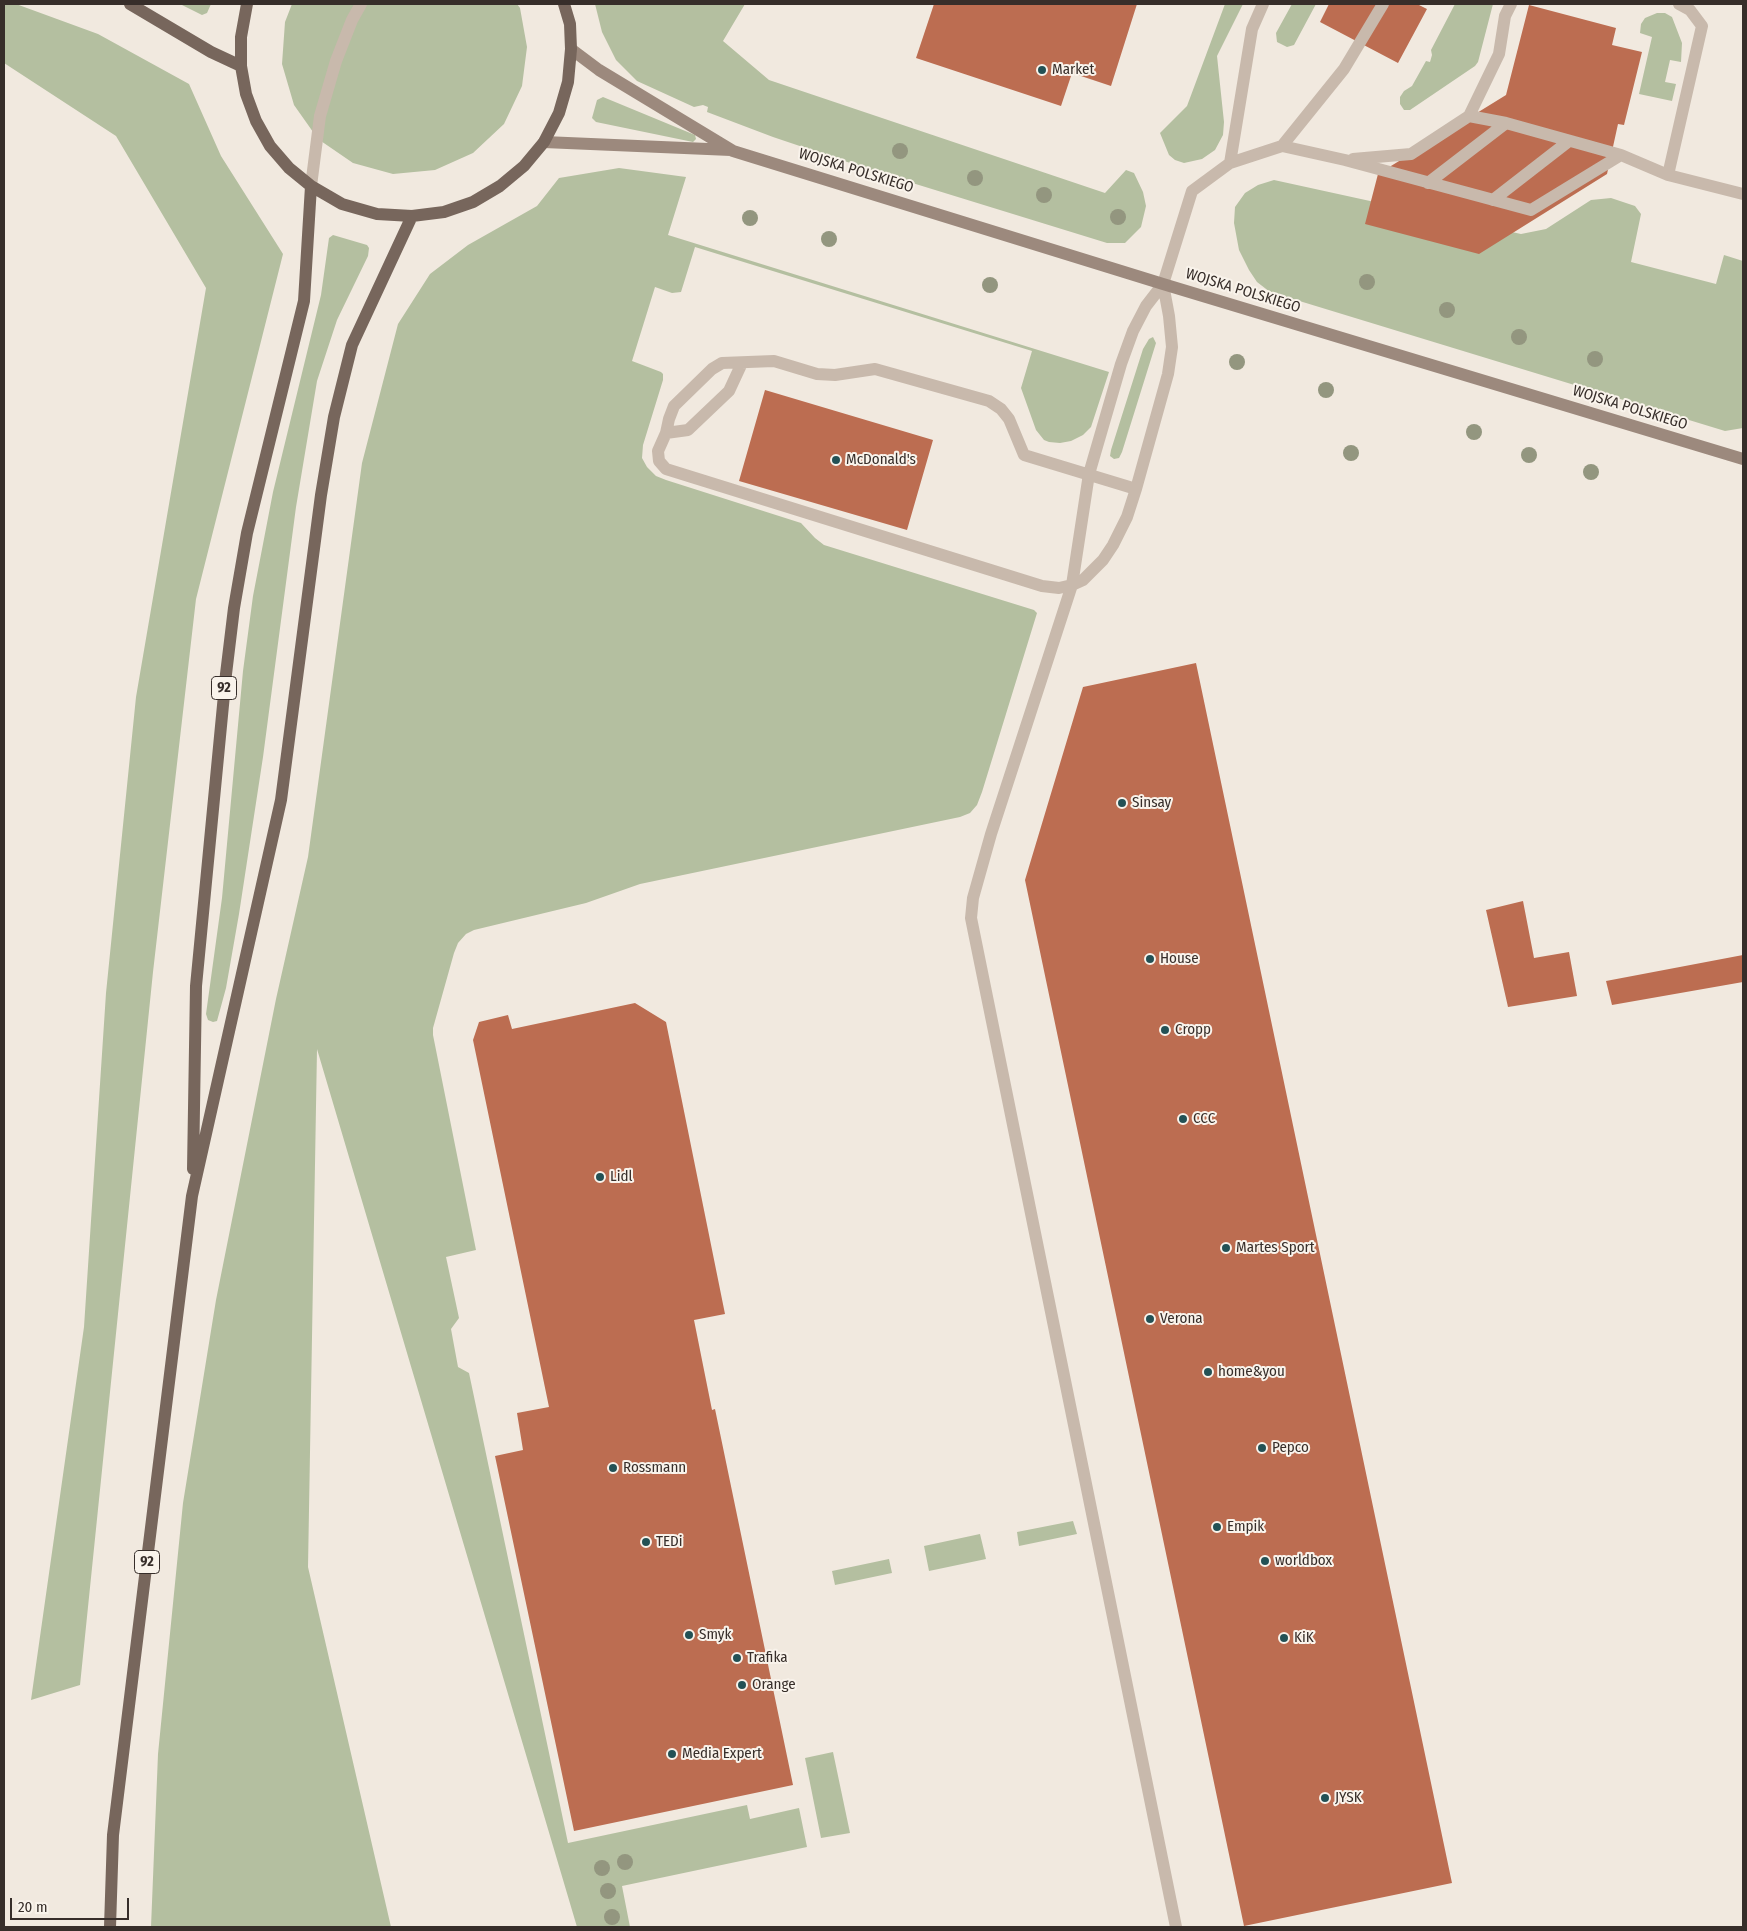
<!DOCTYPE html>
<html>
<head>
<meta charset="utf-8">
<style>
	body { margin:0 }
	#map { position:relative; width:1747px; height:1931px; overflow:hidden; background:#f1e9df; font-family:"Fira Sans Condensed",sans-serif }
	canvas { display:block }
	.frame { position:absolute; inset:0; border:5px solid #372e2a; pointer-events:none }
	.scale { position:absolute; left:10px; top:1898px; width:119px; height:22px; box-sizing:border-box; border:2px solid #372e2a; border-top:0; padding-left:6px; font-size:15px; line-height:18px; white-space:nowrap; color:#372e2a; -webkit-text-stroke:4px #f9f3eb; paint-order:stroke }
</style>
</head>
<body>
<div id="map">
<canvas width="1747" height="1931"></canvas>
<div class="frame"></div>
<div class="scale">20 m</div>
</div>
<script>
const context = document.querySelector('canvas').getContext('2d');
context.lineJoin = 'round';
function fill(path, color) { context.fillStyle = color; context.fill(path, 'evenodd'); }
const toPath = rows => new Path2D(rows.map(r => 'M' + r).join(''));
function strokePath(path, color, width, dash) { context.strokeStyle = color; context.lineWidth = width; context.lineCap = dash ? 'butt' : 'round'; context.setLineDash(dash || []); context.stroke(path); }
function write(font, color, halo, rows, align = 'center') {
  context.font = font + ' "Fira Sans Condensed",sans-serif'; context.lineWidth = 4; context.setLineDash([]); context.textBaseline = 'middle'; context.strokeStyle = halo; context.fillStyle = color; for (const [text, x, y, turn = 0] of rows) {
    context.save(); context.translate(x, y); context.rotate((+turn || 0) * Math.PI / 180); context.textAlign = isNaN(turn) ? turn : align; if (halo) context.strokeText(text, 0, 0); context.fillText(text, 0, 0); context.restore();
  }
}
fill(toPath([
	[4,4,16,4,98,34,189,84,221,156,283,254,196,599,153,972,80,1685,31,1700,84,1327,106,993,136,697,206,288,116,136,4,63],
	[180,4,211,4,207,13,202,15],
	[292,4,517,4,520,8,527,47,522,86,504,124,473,153,435,170,393,174,353,163,318,139,294,105,282,64,285,22],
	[595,4,745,4,723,41,769,80,1105,193,1126,170,1134,173,1143,192,1146,206,1141,227,1125,243,1107,243,880,173,773,137,707,112,708,107,703,105,694,107,637,81,616,60,602,32],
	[1225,4,1243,4,1217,56,1224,122,1223,135,1215,150,1202,159,1184,163,1175,160,1169,155,1160,133,1187,106],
	[1292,4,1316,4,1294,45,1287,47,1277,42,1276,33],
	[1455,4,1493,4,1478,62,1475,66,1410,110,1404,110,1400,104,1400,97,1404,91,1412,86,1426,61,1430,62,1432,55,1431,50],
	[1657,13,1665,13,1672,17,1682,43,1681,62,1670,60,1665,82,1676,84,1672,101,1639,94,1652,37,1640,33,1641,24,1645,18],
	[603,97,695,135,696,139,693,142,596,122,592,118,597,100],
	[619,168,686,177,668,235,1109,372,1091,427,1083,435,1071,441,1060,443,1049,442,1044,440,1036,430,1021,388,1032,351,695,247,681,292,672,293,655,287,632,361,661,372,663,374,663,380,643,445,642,458,647,467,656,476,666,480,801,523,815,538,824,545,1034,610,1037,613,982,792,977,805,970,813,960,817,640,884,586,903,474,930,466,934,458,943,454,953,433,1028,433,1035,476,1250,446,1257,459,1318,451,1329,458,1367,469,1373,568,1843,747,1805,750,1819,799,1808,807,1847,622,1886,630,1927,577,1927,317,1049,308,1567,391,1927,151,1927,158,1754,183,1503,216,1300,276,999,308,857,362,463,398,324,430,274,468,245,537,206,559,178],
	[1274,180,1521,234,1546,229,1591,200,1611,198,1635,206,1641,214,1631,262,1716,284,1724,255,1743,261,1743,428,1725,431,1270,292,1257,282,1249,270,1239,250,1234,223,1235,207,1245,193,1258,185],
	[333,235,367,245,369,248,368,256,337,320,317,381,296,507,263,757,239,914,226,988,217,1021,213,1022,208,1020,206,1014,222,898,243,671,253,596,273,492,321,295,329,238],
	[1153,337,1156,343,1122,452,1119,458,1114,459,1110,456,1111,450,1143,349,1149,339],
	[1073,1521,1077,1534,1019,1546,1017,1532],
	[980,1534,986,1559,929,1571,924,1546],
	[889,1559,892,1573,835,1585,832,1571],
	[833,1752,850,1833,821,1838,805,1758]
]), '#b4bfa0');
fill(toPath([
	[934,4,1137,4,1111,86,1072,73,1061,106,916,58],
	[1329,4,1417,4,1427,9,1398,63,1320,22],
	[1529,5,1616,28,1612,45,1642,52,1624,125,1618,124,1607,174,1479,254,1365,224,1378,174,1506,95],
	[765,390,933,440,907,530,739,481],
	[1196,663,1452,1883,1244,1926,1025,880,1083,687],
	[1523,901,1534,958,1569,952,1577,996,1508,1007,1486,910],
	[1743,955,1743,982,1612,1005,1606,981],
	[635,1003,666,1022,725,1314,694,1320,712,1410,715,1409,793,1785,574,1831,495,1456,523,1450,517,1413,549,1407,473,1040,479,1022,508,1015,512,1029]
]), '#bc6d51');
strokePath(toPath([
	[1469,116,1506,123,1621,155],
	[1282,146,1344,69,1383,4],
	[1353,159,1411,154,1469,116,1499,54,1505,16,1511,4],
	[1230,163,1252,29,1263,4],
	[1668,175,1702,26,1690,10,1679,4],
	[1428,183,1506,123],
	[311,186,320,116,336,61,352,20,361,4],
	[1493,200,1569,141],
	[666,433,688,430,729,391,742,363],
	[1136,489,1024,455,1009,419,1001,409,989,401,875,369,835,375,817,374,774,361,722,363,712,369,674,406,669,419,666,433,658,451,659,461,666,469,1042,586,1059,588,1072,585,1083,580,1103,560,1113,545,1127,517,1136,489,1168,374,1172,347,1169,316,1163,284],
	[1176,1927,971,918,973,898,991,834,1072,585,1089,474,1121,364,1133,331,1146,306,1163,284,1192,191,1230,163,1282,146,1345,160,1531,210,1621,155,1668,175,1743,194]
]), '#c8b9ac', 12);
strokePath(toPath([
	[571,49,599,70,733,151,1163,284,1743,459],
	[544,142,731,150]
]), '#9c897d', 12);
strokePath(toPath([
	[130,4,211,52,241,66],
	[247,4,241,37,241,66,246,94,256,121,270,146,289,168,311,186,342,204,377,214,412,216,444,212,473,202,500,186,524,166,544,142,559,113,568,82,571,49,570,24,564,4],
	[193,1169,196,986,226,674,234,608,247,533,304,301,311,186],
	[110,1927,113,1835,192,1196,281,800,321,495,334,417,352,345,412,216]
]), '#77665c', 12);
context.fillStyle = '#93967f';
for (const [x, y] of [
	[900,151],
	[975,178],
	[1044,195],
	[1118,217],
	[750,218],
	[829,239],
	[1367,282],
	[990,285],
	[1447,310],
	[1519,337],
	[1595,359],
	[1237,362],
	[1326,390],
	[1474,432],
	[1351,453],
	[1529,455],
	[1591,472],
	[625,1862],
	[602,1868],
	[608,1891],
	[612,1917]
]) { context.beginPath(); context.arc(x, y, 8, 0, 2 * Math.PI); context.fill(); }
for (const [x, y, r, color] of [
	[1042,70,5,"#235155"],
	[836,460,5,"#235155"],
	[1122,803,5,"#235155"],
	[1150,959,5,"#235155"],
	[1165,1030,5,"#235155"],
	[1183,1119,5,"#235155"],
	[600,1177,5,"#235155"],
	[1226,1248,5,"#235155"],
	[1150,1319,5,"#235155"],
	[1208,1372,5,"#235155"],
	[1262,1448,5,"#235155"],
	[613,1468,5,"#235155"],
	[1217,1527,5,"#235155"],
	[646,1542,5,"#235155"],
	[1265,1561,5,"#235155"],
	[689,1635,5,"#235155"],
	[1284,1638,5,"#235155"],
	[737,1658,5,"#235155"],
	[742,1685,5,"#235155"],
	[672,1754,5,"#235155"],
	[1325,1798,5,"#235155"]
]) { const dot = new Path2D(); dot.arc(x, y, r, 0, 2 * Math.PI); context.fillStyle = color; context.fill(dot); strokePath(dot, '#f9f3eb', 2); }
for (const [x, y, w] of [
	[224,688,25],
	[147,1562,25]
]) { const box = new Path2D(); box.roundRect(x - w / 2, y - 11.5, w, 23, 4); context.fillStyle = '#f9f3eb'; context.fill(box); strokePath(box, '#372e2a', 1); }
write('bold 14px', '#372e2a', null, [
	["92",224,688],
	["92",147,1562]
]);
write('15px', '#372e2a', '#f9f3eb', [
	["Market",1052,70],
	["McDonald's",846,460],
	["Sinsay",1132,803],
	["House",1160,959],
	["Cropp",1175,1030],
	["CCC",1193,1119],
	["Lidl",610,1177],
	["Martes Sport",1236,1248],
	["Verona",1160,1319],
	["home&you",1218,1372],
	["Pepco",1272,1448],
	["Rossmann",623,1468],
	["Empik",1227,1527],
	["TEDi",656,1542],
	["worldbox",1275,1561],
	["Smyk",699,1635],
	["KiK",1294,1638],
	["Trafika",747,1658],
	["Orange",752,1685],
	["Media Expert",682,1754],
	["JYSK",1335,1798]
], 'left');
write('15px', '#372e2a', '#f9f3eb', [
	["WOJSKA POLSKIEGO",856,171,17],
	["WOJSKA POLSKIEGO",1243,291,17],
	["WOJSKA POLSKIEGO",1630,408,17]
]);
</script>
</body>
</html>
